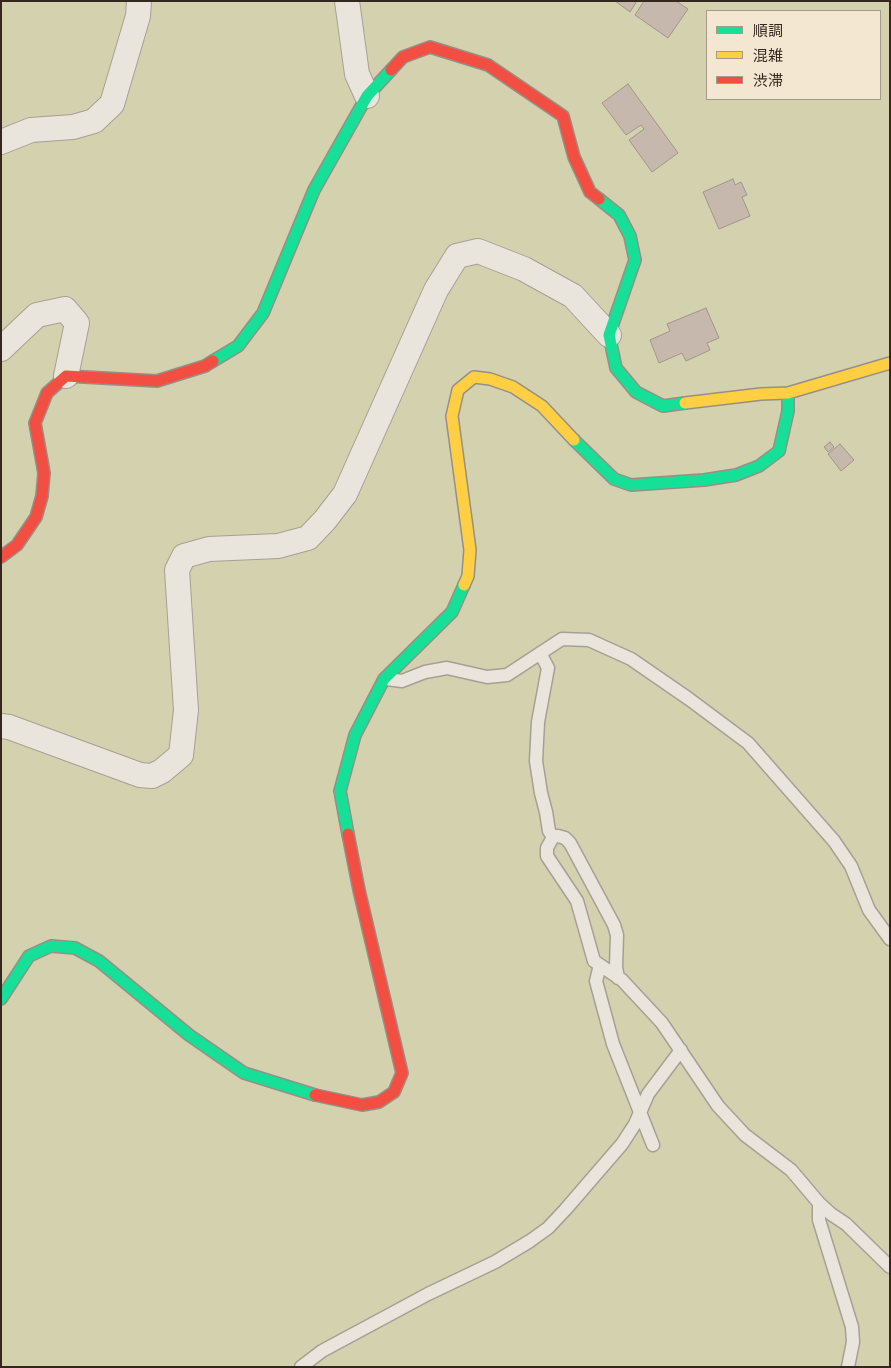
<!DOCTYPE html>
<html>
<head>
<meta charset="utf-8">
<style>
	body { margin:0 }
	#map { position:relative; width:891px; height:1368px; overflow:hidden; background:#e2dacb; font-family:"Zilla Slab","Noto Sans JP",serif }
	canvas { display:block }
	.frame { position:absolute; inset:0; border:2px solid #35271d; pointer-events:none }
	.legend { position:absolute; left:706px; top:10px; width:175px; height:90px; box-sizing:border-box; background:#f4e7d1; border:1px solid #a89a89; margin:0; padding:6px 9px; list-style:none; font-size:15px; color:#35271d }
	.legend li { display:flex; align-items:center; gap:10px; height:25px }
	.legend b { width:25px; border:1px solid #a89a89 }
</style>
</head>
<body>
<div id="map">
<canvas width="891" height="1368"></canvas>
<div class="frame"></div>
<ul class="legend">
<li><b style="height:6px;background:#16e098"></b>順調</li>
<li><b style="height:6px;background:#ffcf43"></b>混雑</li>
<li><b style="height:6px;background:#f24e42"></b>渋滞</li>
</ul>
</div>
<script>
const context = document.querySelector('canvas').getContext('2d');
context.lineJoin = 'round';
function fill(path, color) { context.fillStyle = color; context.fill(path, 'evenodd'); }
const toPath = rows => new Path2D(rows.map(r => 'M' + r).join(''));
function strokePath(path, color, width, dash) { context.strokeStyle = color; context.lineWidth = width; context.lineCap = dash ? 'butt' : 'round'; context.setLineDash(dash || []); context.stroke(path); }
fill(toPath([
	[1,1,890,1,890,1367,1,1367],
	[707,11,880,11,880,99,707,99]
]), '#d3d1ae');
const building = toPath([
	[615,1,637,1,630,12,615,1],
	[644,1,676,1,688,9,668,38,635,15,644,1],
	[628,84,678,153,652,172,629,140,644,129,641,125,626,135,602,103,628,84],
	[733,179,735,185,741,182,747,195,742,197,750,216,719,229,703,192,733,179],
	[706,308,719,338,707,343,710,350,686,361,682,353,659,363,650,340,670,331,667,324,706,308],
	[830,442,834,447,828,452,824,447,830,442],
	[840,444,854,460,841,471,828,454,840,444]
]);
fill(building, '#c6b8ac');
strokePath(building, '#a2968b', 1);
const lane = toPath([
	[540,653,548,668,538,722,536,761,541,793,546,812,549,831,553,837,547,848,547,856,577,901,594,961,622,980,662,1023,718,1106,745,1135,791,1170,819,1203,831,1214,846,1224,890,1267],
	[387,679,402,681,425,672,447,668,487,677,507,675,562,639,589,640,631,659,689,699,748,743,834,841,851,866,869,910,890,939],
	[553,837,558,836,565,838,570,843,614,925,617,935,616,967,618,978],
	[600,965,596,981,613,1044,653,1145],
	[819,1203,819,1220,852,1327,853,1342,848,1367],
	[301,1367,322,1351,428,1294,495,1262,530,1241,548,1228,565,1210,622,1144,635,1124,648,1094,681,1050]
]);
const street = toPath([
	[347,1,357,74,367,96],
	[1,142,31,130,73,127,94,121,112,104,138,16,139,1],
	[1,349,37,315,65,309,77,323,66,376],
	[1,726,9,727,140,775,152,776,162,771,181,755,186,710,177,570,184,556,209,549,278,546,308,538,325,520,345,494,436,290,457,256,478,251,524,269,573,296,609,335]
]);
const fast = toPath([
	[599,199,619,215,630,236,635,260,609,335,616,368,636,392,663,406,685,403],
	[213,361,238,346,263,313,314,190,367,96,391,70],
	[574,440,614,479,631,485,704,480,736,475,759,466,779,451,788,411,788,393],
	[348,834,340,791,355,735,384,679,452,612,464,585],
	[1,999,29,956,51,946,75,948,99,961,189,1035,244,1073,315,1095]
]);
const slow = toPath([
	[685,403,761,394,788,393,890,363],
	[464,585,468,576,470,550,452,416,458,390,474,377,490,379,513,387,542,406,574,440]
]);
const jam = toPath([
	[391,70,403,57,430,47,488,65,563,116,574,157,590,192,599,199],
	[1,557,17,545,36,517,42,496,44,473,35,423,47,393,66,376,157,381,205,366,213,361],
	[315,1095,362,1105,379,1102,394,1092,402,1073,359,890,348,834]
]);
strokePath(lane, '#a79f95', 15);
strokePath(street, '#a79f95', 26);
strokePath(fast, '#978f85', 14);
strokePath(slow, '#978f85', 14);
strokePath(jam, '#978f85', 14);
strokePath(lane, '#eae5dc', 12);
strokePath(street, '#eae5dc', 24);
strokePath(fast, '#16e098', 11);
strokePath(slow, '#ffcf43', 11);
strokePath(jam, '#f24e42', 11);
</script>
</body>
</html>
